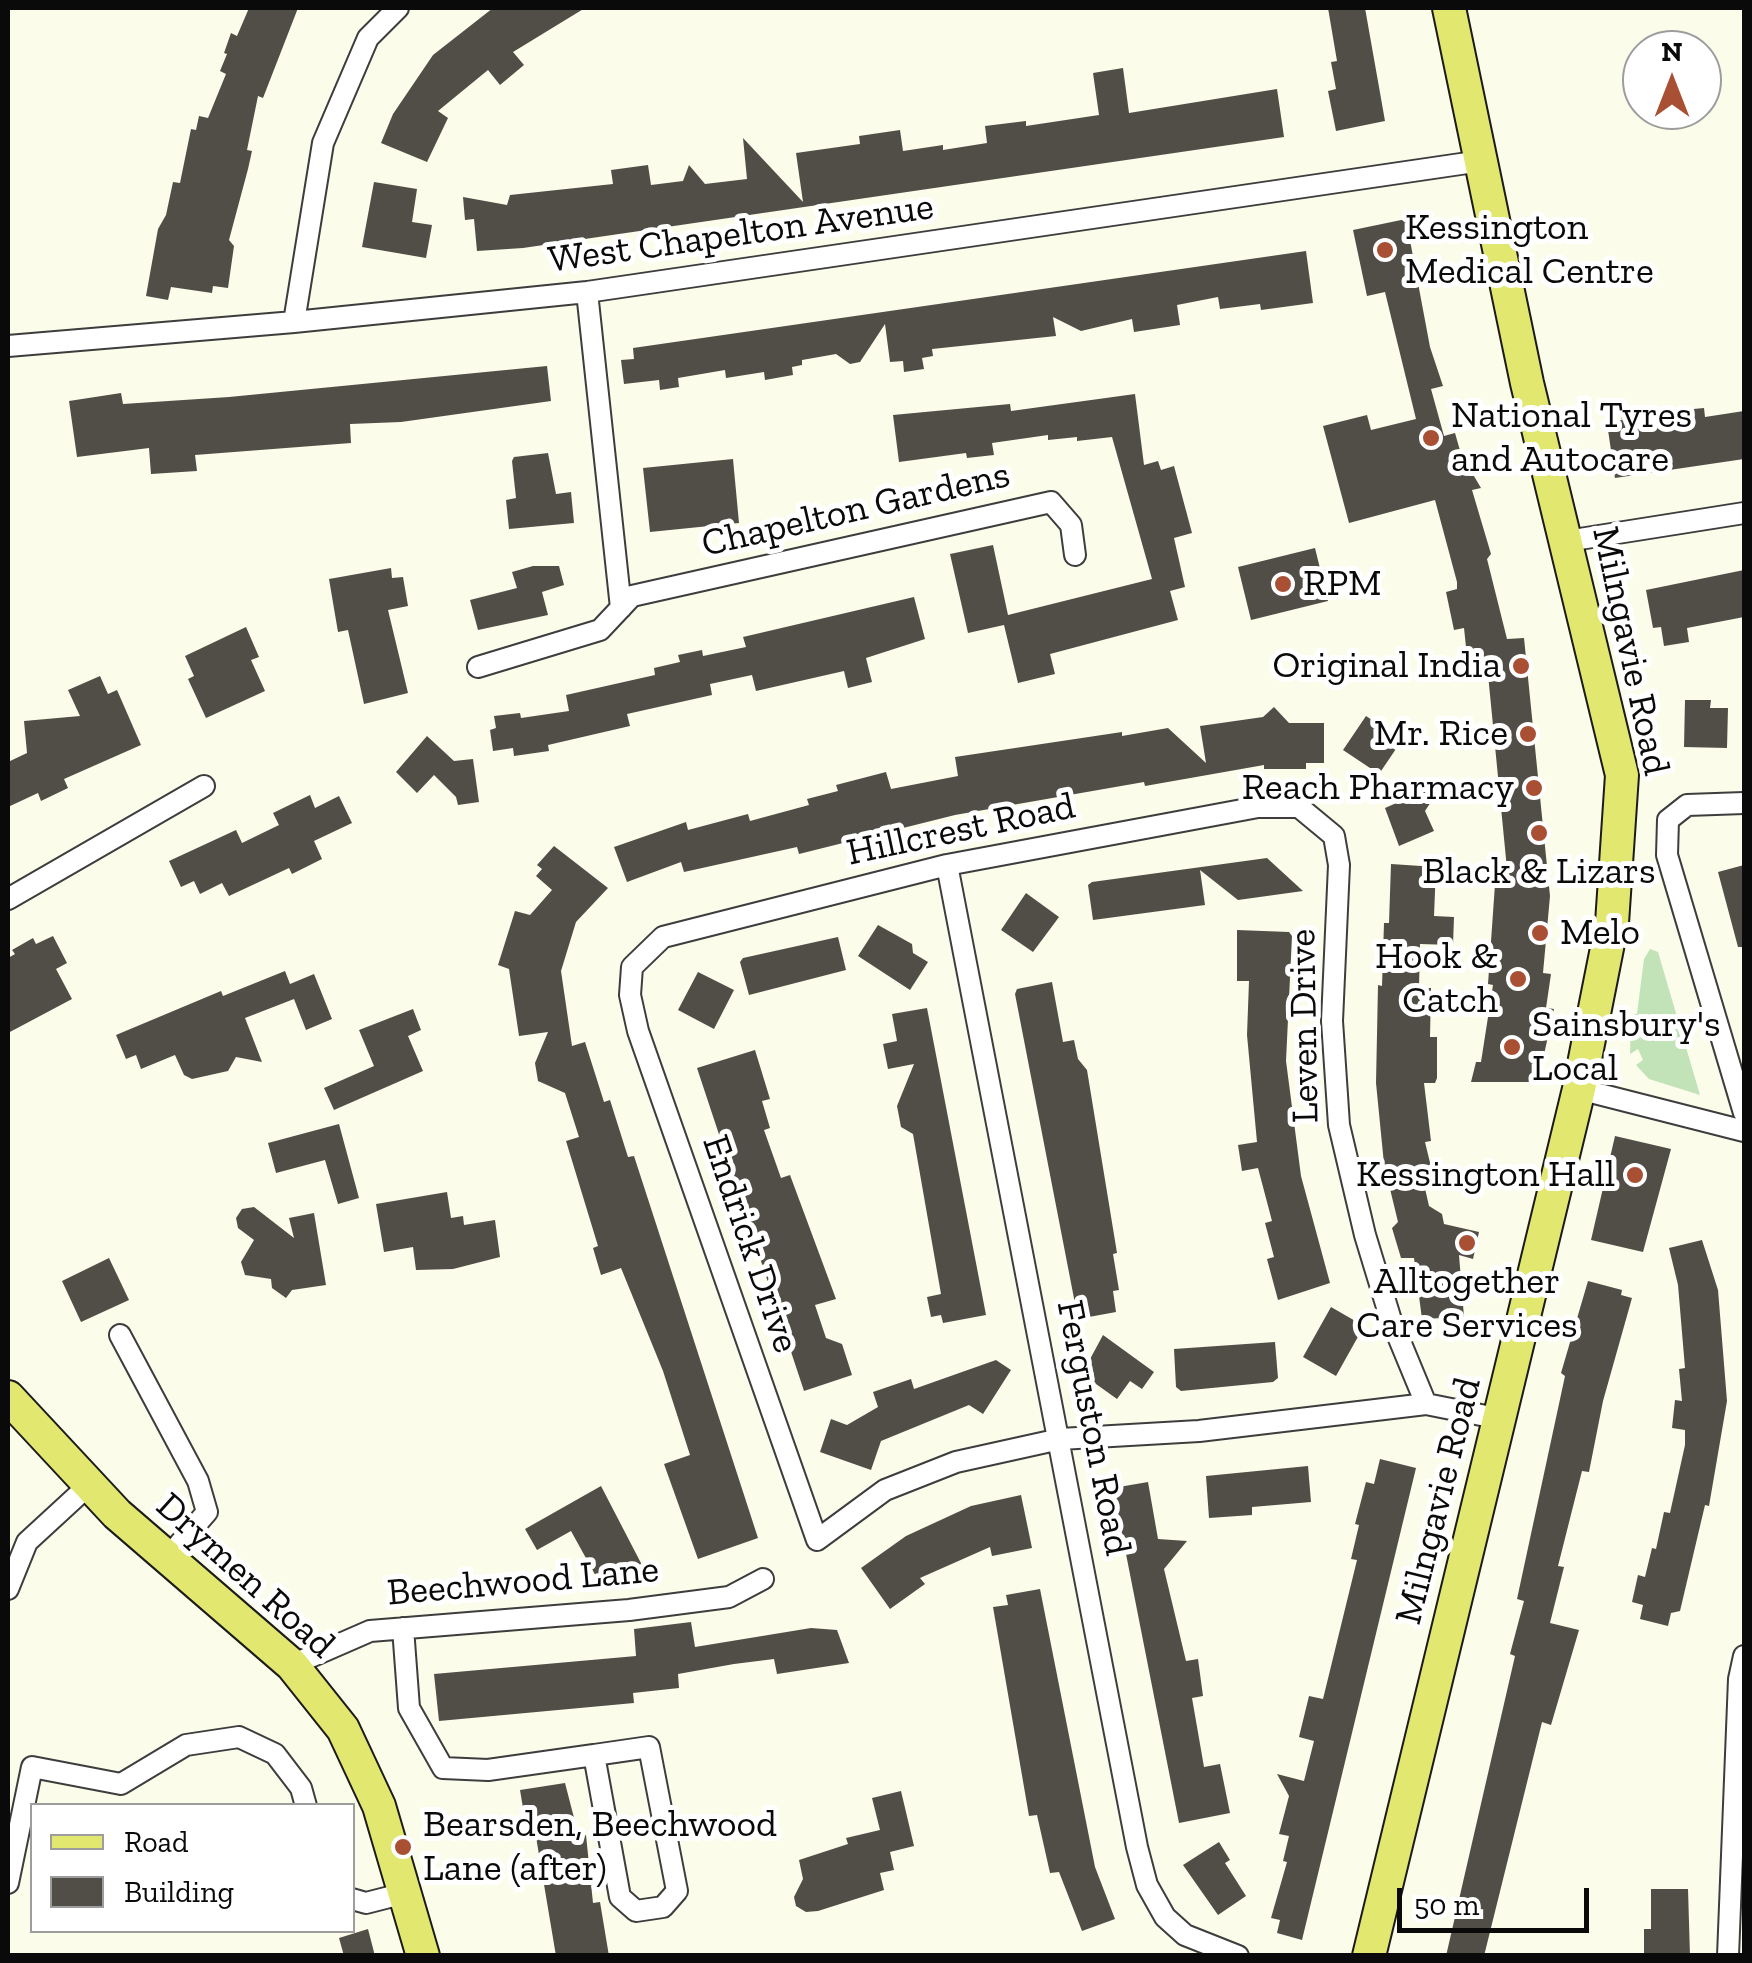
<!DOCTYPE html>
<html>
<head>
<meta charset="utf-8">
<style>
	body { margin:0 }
	#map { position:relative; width:1752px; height:1963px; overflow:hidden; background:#fbfcea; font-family:"Zilla Slab",serif }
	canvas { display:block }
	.frame { position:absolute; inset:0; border:10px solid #0a0a0a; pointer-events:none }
	.legend { position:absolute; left:30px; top:1803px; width:325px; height:130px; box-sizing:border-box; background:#fff; border:2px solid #9d9d9d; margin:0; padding:12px 18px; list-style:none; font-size:30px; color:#0a0a0a }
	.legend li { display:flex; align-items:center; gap:20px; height:50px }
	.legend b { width:50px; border:2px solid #9d9d9d }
	.north { position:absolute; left:1622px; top:30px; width:100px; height:100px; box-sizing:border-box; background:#fff; border:2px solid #9d9d9d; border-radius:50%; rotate:0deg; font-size:28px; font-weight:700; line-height:40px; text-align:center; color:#0a0a0a }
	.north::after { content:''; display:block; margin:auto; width:35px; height:45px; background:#a95034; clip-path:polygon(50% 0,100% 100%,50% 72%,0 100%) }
	.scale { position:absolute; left:1397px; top:1888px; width:192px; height:45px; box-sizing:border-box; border:5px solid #0a0a0a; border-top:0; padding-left:12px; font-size:30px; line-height:35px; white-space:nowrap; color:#0a0a0a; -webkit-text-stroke:8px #fff; paint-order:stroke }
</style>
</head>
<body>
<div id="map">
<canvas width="1752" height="1963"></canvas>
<div class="frame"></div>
<ul class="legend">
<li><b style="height:12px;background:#e2e86f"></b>Road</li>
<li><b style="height:28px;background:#514e48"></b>Building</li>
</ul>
<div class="north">N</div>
<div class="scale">50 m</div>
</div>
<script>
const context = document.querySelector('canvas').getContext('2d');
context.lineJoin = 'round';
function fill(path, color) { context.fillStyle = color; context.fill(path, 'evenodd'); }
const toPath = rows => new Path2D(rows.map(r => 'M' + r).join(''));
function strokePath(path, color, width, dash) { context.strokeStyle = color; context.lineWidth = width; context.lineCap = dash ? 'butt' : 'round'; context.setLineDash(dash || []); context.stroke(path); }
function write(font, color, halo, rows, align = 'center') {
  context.font = font + ' "Zilla Slab",serif'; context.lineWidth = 10; context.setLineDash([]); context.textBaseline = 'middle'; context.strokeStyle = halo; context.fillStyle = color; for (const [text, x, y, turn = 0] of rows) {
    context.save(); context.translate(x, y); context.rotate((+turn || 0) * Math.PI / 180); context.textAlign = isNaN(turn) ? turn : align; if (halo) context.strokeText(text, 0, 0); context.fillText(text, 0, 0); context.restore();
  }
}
fill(toPath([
	[1650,949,1658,952,1700,1095,1649,1079,1636,1065,1643,1060,1638,1049,1630,1054,1631,1014,1637,1014,1644,959]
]), '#c2e2b8');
fill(toPath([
	[249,8,298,8,263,98,258,96,247,150,252,151,248,169,229,240,234,246,228,288,213,286,212,293,171,287,168,300,146,296,158,229,166,215,173,182,180,183,191,129,196,130,199,116,208,118,226,74,220,71,227,54,224,53,231,33,237,36],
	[493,8,585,8,513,52,524,65,500,85,488,70,438,111,448,118,427,162,381,143,393,114,433,55],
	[1328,8,1365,8,1385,121,1336,131,1328,91,1336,89,1331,62,1337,61],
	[1123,68,1129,113,1277,89,1284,137,523,248,477,251,474,219,465,220,463,197,507,205,510,195,613,184,611,170,648,165,651,185,683,181,689,165,705,184,747,179,743,138,803,202,796,153,860,144,859,136,900,130,903,151,943,145,943,150,987,143,985,126,1026,121,1026,126,1099,115,1093,73],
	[374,182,417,189,412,222,432,225,426,258,362,247],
	[1406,219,1430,347,1443,386,1431,389,1444,436,1455,433,1461,454,1481,488,1472,490,1491,554,1487,559,1507,639,1524,638,1550,896,1543,973,1551,974,1546,1008,1554,1009,1538,1082,1471,1082,1476,1062,1481,1062,1493,985,1488,984,1496,870,1507,869,1487,664,1468,666,1464,628,1454,630,1446,592,1457,589,1457,582,1435,500,1349,523,1323,426,1367,415,1371,430,1416,419,1385,292,1367,296,1353,230],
	[1306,251,1313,303,1261,310,1260,304,1220,309,1218,297,1177,305,1180,325,1134,332,1132,319,1081,331,1053,317,1056,336,932,349,933,356,922,358,924,369,904,372,903,361,890,362,885,324,860,362,850,364,836,354,802,360,802,365,792,367,793,375,765,380,764,372,726,378,725,370,678,378,679,387,660,390,659,380,624,384,621,360,634,359,633,348],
	[547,366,551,401,401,422,350,424,351,443,195,455,197,471,151,474,149,448,77,457,69,401,121,393,123,404,229,397],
	[1135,394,1144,465,1158,461,1161,470,1174,466,1192,533,1174,538,1185,587,1170,591,1178,620,1050,654,1055,674,1018,683,1004,625,968,633,950,554,993,545,1008,615,1152,579,1112,437,1077,441,1077,437,1048,440,1048,435,992,443,994,455,967,458,966,453,899,462,893,415,1010,404,1011,411],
	[1704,408,1705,417,1744,411,1744,459,1615,478,1607,423,1622,420,1621,416],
	[548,453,556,494,571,492,574,523,509,529,506,500,516,498,512,461,514,457],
	[733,459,739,523,650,532,643,468],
	[1315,548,1328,601,1251,620,1238,567],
	[533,566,559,566,564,585,542,592,548,615,478,630,470,600,517,588,512,572],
	[391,568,392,578,403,577,408,606,388,610,408,693,364,704,348,630,338,632,329,579],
	[1744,570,1744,617,1687,628,1689,642,1664,646,1661,627,1653,628,1646,590],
	[914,597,925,639,866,658,872,682,848,688,844,671,756,691,752,675,710,684,712,695,627,714,630,726,548,745,549,751,514,756,513,748,493,751,490,730,496,728,494,716,520,713,521,718,569,711,566,695,655,675,654,668,680,662,678,655,702,650,703,656,746,647,743,637],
	[246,627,259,657,251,660,265,691,206,718,188,679,194,676,185,656],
	[100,676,108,694,117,690,141,745,64,779,68,788,41,801,38,793,8,807,8,762,27,753,24,721,80,716,68,690],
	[1685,700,1711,700,1710,708,1728,708,1727,748,1684,747],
	[1274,707,1289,723,1324,723,1324,763,1306,763,1306,769,1264,769,1264,765,1145,786,1144,782,955,815,799,854,797,847,684,872,681,862,627,882,614,847,686,822,688,830,748,814,750,821,809,805,807,799,838,791,836,785,886,772,891,789,958,776,955,757,1122,732,1122,736,1168,728,1206,763,1200,726,1263,717],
	[1366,716,1402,740,1379,774,1343,750],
	[427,736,454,761,473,759,479,802,458,805,456,797,434,775,417,793,396,772],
	[1444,782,1425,811,1434,831,1399,846,1385,808],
	[310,795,315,808,339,796,352,823,314,841,322,859,292,874,289,868,229,896,222,883,200,894,194,881,181,887,169,861,236,830,242,843,279,825,273,813],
	[554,846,608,888,576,922,561,971,572,1046,585,1042,604,1102,610,1100,628,1157,634,1156,758,1538,698,1559,664,1464,690,1455,663,1371,621,1268,601,1275,593,1248,598,1246,566,1141,579,1137,565,1093,538,1081,535,1063,548,1032,519,1036,509,969,498,965,515,911,530,915,552,890,536,876,542,869,537,865],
	[1267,858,1303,891,1238,900,1200,870,1205,905,1093,920,1088,885,1092,882],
	[1391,864,1436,867,1434,916,1454,917,1453,945,1420,944,1419,988,1431,988,1430,1037,1437,1037,1437,1078,1435,1083,1424,1083,1431,1141,1425,1142,1433,1175,1424,1184,1429,1206,1442,1214,1444,1224,1479,1232,1473,1259,1459,1255,1464,1317,1422,1319,1414,1258,1401,1258,1392,1228,1398,1222,1384,1164,1376,1083,1378,985,1382,986,1384,923,1389,923],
	[1744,865,1744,947,1738,947,1718,872],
	[1026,893,1059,917,1033,952,1001,930],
	[878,925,912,944,913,953,928,962,910,990,858,956],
	[1237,930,1289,932,1292,936,1286,1061,1301,1176,1330,1283,1278,1300,1267,1259,1274,1257,1265,1223,1272,1221,1258,1168,1242,1171,1238,1145,1257,1142,1247,1035,1249,981,1237,981],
	[53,936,67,963,56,969,72,999,8,1033,8,958,15,954,12,950,33,938,36,944],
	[838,937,846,970,749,995,740,962,743,958],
	[285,971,290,984,314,974,332,1019,306,1030,294,999,245,1018,262,1062,236,1057,228,1071,192,1079,184,1075,175,1055,141,1069,136,1055,126,1059,116,1035,221,991,223,996],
	[698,972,734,990,714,1029,678,1010],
	[1052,982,1063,1042,1074,1040,1078,1059,1087,1070,1117,1253,1113,1254,1119,1290,1113,1291,1116,1312,1078,1319,1015,994,1017,989],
	[927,1008,986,1315,943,1323,941,1315,931,1317,927,1297,941,1294,913,1134,901,1127,897,1106,914,1064,888,1069,883,1044,897,1041,892,1014],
	[413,1009,421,1030,408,1036,423,1071,334,1110,324,1088,374,1066,359,1030],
	[755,1050,770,1099,762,1101,770,1128,764,1130,781,1178,790,1175,836,1299,815,1305,826,1338,842,1344,852,1375,804,1391,697,1068],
	[339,1124,359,1198,338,1204,325,1160,276,1173,268,1143],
	[1615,1136,1671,1149,1643,1252,1591,1240],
	[447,1192,451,1218,463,1216,464,1225,495,1220,500,1257,453,1269,416,1270,413,1247,384,1252,376,1204],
	[254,1207,294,1238,289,1218,314,1213,326,1285,292,1290,286,1298,272,1288,271,1279,245,1275,241,1262,254,1240,238,1228,236,1218,242,1209],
	[1702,1240,1718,1290,1727,1401,1709,1506,1705,1505,1680,1611,1671,1613,1668,1626,1640,1619,1643,1605,1632,1602,1638,1575,1645,1577,1652,1548,1656,1549,1664,1512,1670,1513,1685,1445,1685,1430,1672,1428,1675,1400,1682,1401,1679,1369,1685,1368,1678,1285,1669,1248],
	[109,1258,129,1300,81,1322,62,1281],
	[1588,1281,1622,1290,1621,1295,1632,1298,1603,1401,1589,1472,1582,1471,1558,1566,1564,1567,1550,1623,1579,1630,1551,1725,1542,1722,1484,1956,1446,1956,1515,1656,1510,1654,1524,1601,1517,1599,1565,1376,1561,1373],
	[1331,1307,1364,1326,1336,1376,1303,1357],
	[1103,1335,1154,1372,1142,1389,1130,1381,1117,1399,1082,1374],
	[1275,1342,1278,1378,1273,1382,1181,1391,1176,1387,1174,1349],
	[996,1360,1011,1370,983,1414,969,1405,881,1441,871,1470,820,1452,831,1419,847,1425,878,1407,873,1392,911,1379,914,1389],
	[1380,1459,1416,1468,1302,1940,1277,1933,1280,1920,1271,1918,1287,1862,1283,1861,1289,1836,1279,1834,1289,1796,1277,1774,1304,1781,1314,1741,1299,1737,1309,1696,1323,1699,1357,1560,1351,1559,1359,1525,1355,1524,1366,1482,1374,1484],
	[1308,1466,1311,1502,1252,1507,1252,1515,1209,1518,1206,1476],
	[1148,1482,1158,1539,1187,1541,1164,1569,1186,1661,1198,1659,1203,1696,1192,1698,1204,1767,1220,1764,1230,1813,1179,1823,1113,1488],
	[601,1486,643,1567,603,1589,571,1531,537,1550,525,1529],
	[1021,1495,1032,1548,992,1556,990,1547,920,1578,925,1584,890,1609,861,1568,906,1536,971,1506],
	[1040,1589,1095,1867,1115,1919,1082,1931,1059,1872,1050,1873,1037,1815,1029,1816,993,1607,1008,1605,1006,1595],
	[691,1622,695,1647,811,1628,837,1630,849,1663,777,1674,774,1659,734,1664,678,1674,679,1688,633,1693,634,1703,439,1721,434,1674,636,1656,634,1629],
	[565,1783,579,1837,586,1835,593,1903,600,1902,609,1956,556,1956,532,1813,524,1814,520,1790],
	[901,1791,914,1846,890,1852,894,1870,880,1873,884,1890,818,1911,806,1912,796,1906,794,1897,803,1879,799,1860,848,1844,846,1838,880,1830,872,1798],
	[1219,1842,1230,1860,1225,1863,1246,1896,1218,1915,1183,1865],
	[1651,1889,1688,1889,1690,1956,1644,1956,1644,1929,1651,1929],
	[368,1929,375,1956,344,1956,339,1938]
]), '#514e48');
const minor = toPath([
	[587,292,621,608],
	[294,322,323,143,368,38,398,8],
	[8,346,294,322,587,292,1481,161],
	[1567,541,1744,513],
	[478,667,600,630,632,596,1051,502,1071,525,1075,555],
	[1744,803,1687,805,1668,820,1667,855,1744,1113],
	[947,865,1137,1847,1147,1885,1165,1917,1185,1935,1238,1956],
	[8,899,204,786],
	[1579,1089,1744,1131],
	[120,1335,198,1481,207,1512,168,1557],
	[1426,1404,1390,1317,1365,1235,1339,1125,1332,1021,1339,865,1334,836,1299,807,1258,807,947,865,663,937,632,967,630,995,638,1031,817,1540,885,1490,956,1462,1060,1439,1199,1431,1426,1404,1501,1419],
	[8,1589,27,1542,89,1485],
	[403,1628,409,1708,443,1768,488,1770,594,1755,620,1897,636,1911,663,1907,677,1891,649,1747,594,1755],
	[292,1665,370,1631,629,1610,729,1597,763,1579],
	[8,1883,32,1767,121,1784,186,1745,239,1737,275,1754,301,1788,306,1806],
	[352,1899,366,1903,405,1893],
	[1728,1956,1739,1679,1744,1656]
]);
const primary = toPath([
	[8,1397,117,1514,292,1665,343,1729,379,1806,423,1956],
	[1369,1956,1579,1089,1612,923,1622,775,1527,383,1449,8]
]);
strokePath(minor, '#3d3d3d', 24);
strokePath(primary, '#1b1b1b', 36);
strokePath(minor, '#fff', 20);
strokePath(primary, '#e2e86f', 32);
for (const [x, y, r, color] of [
	[1385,250,10,"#a95034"],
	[1431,438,10,"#a95034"],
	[1283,584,10,"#a95034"],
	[1521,666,10,"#a95034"],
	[1528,734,10,"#a95034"],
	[1534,788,10,"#a95034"],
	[1539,833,10,"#a95034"],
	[1540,933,10,"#a95034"],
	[1518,979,10,"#a95034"],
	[1512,1047,10,"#a95034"],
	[1635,1175,10,"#a95034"],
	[1467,1243,10,"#a95034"],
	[403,1847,10,"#a95034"]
]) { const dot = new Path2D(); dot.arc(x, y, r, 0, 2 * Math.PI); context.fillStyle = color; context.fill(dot); strokePath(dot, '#fff', 4); }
write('38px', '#0a0a0a', '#fff', [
	["Kessington",1405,228],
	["Medical Centre",1405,272],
	["National Tyres",1451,416],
	["and Autocare",1451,460],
	["RPM",1303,584],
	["Original India",1501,666,"right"],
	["Mr. Rice",1508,734,"right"],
	["Reach Pharmacy",1514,788,"right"],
	["Black & Lizars",1539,872,"center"],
	["Melo",1560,933],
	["Hook &",1498,957,"right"],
	["Catch",1498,1001,"right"],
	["Sainsbury's",1532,1025],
	["Local",1532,1069],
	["Kessington Hall",1615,1175,"right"],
	["Alltogether",1467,1282,"center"],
	["Care Services",1467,1326,"center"],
	["Bearsden, Beechwood",423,1825],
	["Lane (after)",423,1869]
], 'left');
write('38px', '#0a0a0a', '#fff', [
	["West Chapelton Avenue",741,234,-8],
	["Chapelton Gardens",856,510,-13],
	["Milngavie Road",1630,651,78],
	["Hillcrest Road",961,830,-12],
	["Leven Drive",1305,1026,-91],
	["Endrick Drive",750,1244,71],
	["Ferguston Road",1093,1428,79],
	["Milngavie Road",1439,1501,-76],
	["Drymen Road",245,1576,42],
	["Beechwood Lane",523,1582,-5]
]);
</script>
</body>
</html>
